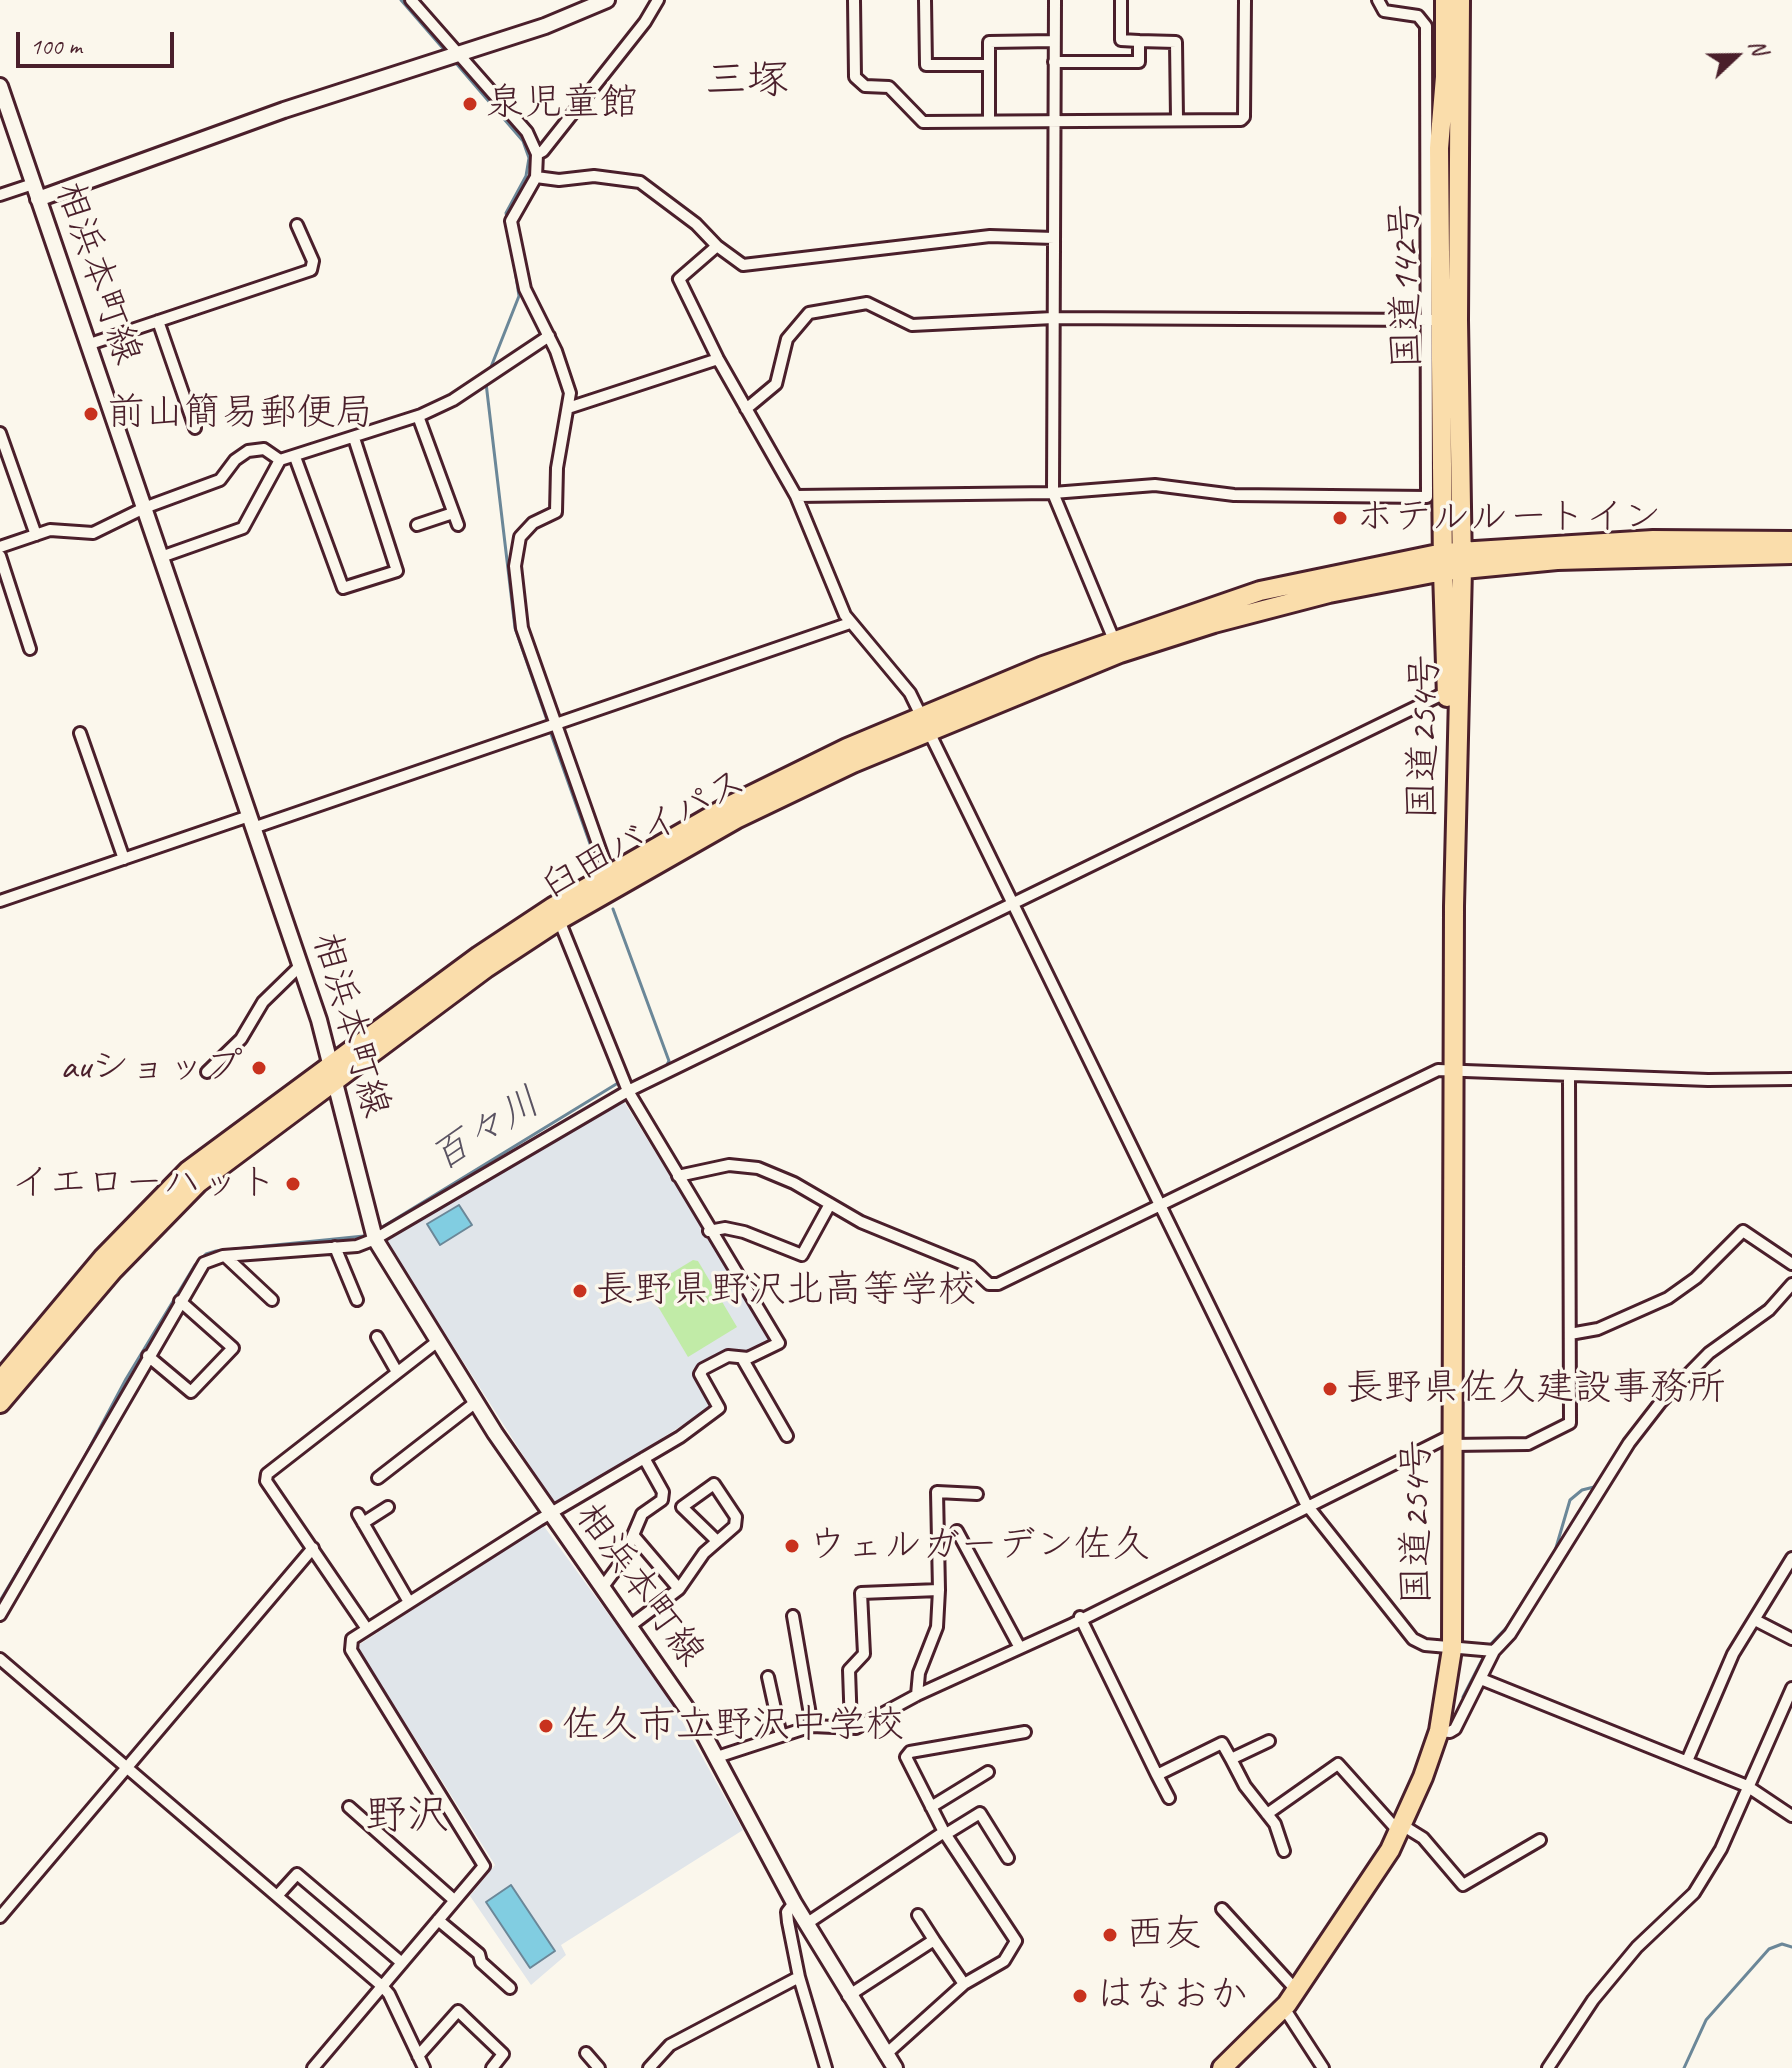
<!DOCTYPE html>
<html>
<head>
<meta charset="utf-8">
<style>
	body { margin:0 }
	#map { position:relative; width:1792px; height:2068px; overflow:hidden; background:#fbf7ec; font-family:Caveat,sans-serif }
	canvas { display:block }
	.north { position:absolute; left:1696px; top:16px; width:80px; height:80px; -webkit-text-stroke:6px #fbf7ec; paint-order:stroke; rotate:68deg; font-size:22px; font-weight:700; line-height:32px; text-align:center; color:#4a1f2b }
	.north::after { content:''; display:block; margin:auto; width:28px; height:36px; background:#4a1f2b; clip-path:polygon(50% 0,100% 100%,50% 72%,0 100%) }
	.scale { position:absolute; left:16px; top:32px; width:158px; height:36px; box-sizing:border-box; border:4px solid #4a1f2b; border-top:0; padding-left:10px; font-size:24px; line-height:28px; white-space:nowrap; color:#4a1f2b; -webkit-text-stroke:6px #fbf7ec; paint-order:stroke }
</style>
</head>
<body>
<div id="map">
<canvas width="1792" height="2068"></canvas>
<div class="north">N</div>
<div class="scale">100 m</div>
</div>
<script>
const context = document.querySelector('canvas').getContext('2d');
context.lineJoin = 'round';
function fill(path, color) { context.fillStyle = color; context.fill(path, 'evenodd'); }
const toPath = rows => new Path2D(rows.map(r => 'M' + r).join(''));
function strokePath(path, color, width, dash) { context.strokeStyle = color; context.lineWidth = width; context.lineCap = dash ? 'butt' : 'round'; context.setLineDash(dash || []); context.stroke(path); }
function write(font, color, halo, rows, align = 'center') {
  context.font = font + ' Caveat,"Klee One",sans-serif'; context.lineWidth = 7; context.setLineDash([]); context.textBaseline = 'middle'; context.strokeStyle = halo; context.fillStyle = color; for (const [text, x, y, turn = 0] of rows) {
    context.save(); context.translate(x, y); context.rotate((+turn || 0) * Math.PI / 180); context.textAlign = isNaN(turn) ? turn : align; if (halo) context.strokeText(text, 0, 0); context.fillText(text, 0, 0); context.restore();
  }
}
fill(toPath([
	[623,1100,773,1342,745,1353,730,1352,693,1369,713,1406,555,1505,386,1241],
	[543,1525,667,1694,743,1830,561,1945,566,1955,531,1985,470,1896,495,1865,357,1646]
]), '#e0e5ea');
fill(toPath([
	[693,1260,698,1261,737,1327,688,1357,647,1288]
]), '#c1eba7');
const water = toPath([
	[459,1205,472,1225,440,1245,427,1224,459,1205],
	[511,1885,555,1951,530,1968,486,1902,511,1885]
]);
fill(water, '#81cde1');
strokePath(water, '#6b8798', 2);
strokePath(toPath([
	[401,0,447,53],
	[455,62,523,141,529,158,526,176,506,213,507,218],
	[489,372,519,296,512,250],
	[486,383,515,628,548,723],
	[550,731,594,855],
	[613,909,669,1061,664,1070],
	[384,1226,618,1083],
	[0,1601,76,1473,126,1379,195,1265,206,1254,216,1251,364,1236],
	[1488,1647,1507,1627,1555,1551,1570,1500,1582,1490,1594,1487,1658,1396,1705,1349,1770,1301,1787,1281,1790,1283],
	[1463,1697,1485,1654],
	[1684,2068,1706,2020,1769,1949,1782,1944,1792,1947]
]), '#6b8798', 3);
const street = toPath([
	[411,0,527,132,537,154,536,177,511,221,525,289,556,351,570,393,557,468,556,512,533,523,520,537,515,566,522,628,609,875],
	[854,0,855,77,865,86,889,87,923,122,1241,120,1244,117,1245,0],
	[925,0,926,65,989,65],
	[1055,0,1053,493,1114,640],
	[1121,0,1121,40,1139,41],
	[1054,62,1139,62,1139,41,1176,42,1177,119],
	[989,121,989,42,1054,41],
	[537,154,543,151,645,22,658,0],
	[536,177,559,180,594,176,640,182,696,224,717,246,743,265,990,236,1054,238],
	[0,195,33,184],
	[717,246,679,279,718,359,796,496,845,615,910,693,1306,1504,1413,1639,1425,1645,1494,1651],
	[158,321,195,428],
	[87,345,311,270,313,261,297,225],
	[568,408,718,359],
	[746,409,776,384,787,339,809,313,867,303,912,325,1053,318,1432,320],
	[418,416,458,525],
	[0,433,36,535],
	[295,457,343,588,397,571,354,438],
	[796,496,1053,493,1155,485,1234,495,1427,497,1426,26,1418,16,1384,11,1378,0],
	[417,525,453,513],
	[0,547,50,530,93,533,144,508,220,480,235,460,248,451,264,449,280,460,421,415,453,400,549,336],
	[0,556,30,649],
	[161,557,243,528,280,460],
	[80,733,124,859],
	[253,828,850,623],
	[0,901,249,816],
	[207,1072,241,1039,263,1002,301,965],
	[678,1176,729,1165,758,1168,794,1183,861,1222,971,1267,989,1284,998,1284,1438,1070,1708,1080,1792,1079],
	[709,1231,725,1228,744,1232,802,1255,830,1204],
	[335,1247,357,1300],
	[225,1256,272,1300],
	[1570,1334,1598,1329,1668,1298,1696,1278,1743,1231,1792,1264],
	[377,1337,397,1372],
	[148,1356,191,1392,233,1348,180,1301],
	[742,1358,787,1436],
	[1452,1445,1528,1444,1570,1423,1569,1076],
	[378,1478,476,1402],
	[358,1514,409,1602],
	[363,1523,388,1507],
	[957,1531,1020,1648],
	[633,1535,679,1589],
	[602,1588,622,1561,642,1514,662,1500,663,1492,644,1458],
	[939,1590,937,1492,977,1494],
	[0,1615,204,1263,223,1256,357,1246,375,1239,628,1091,1447,692],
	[793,1616,812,1726],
	[1080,1617,1157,1775,1222,1743,1231,1759,1269,1741],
	[1755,1620,1792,1639],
	[630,1626,679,1589,704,1553,735,1526,736,1517,714,1484,682,1507,716,1540],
	[367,1629,266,1481,267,1474,438,1341],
	[0,1659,382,1986,389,1994,424,2068],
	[768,1677,781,1736],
	[1481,1679,1747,1786,1792,1816],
	[851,1727,849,1670,864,1654,861,1593,939,1590,937,1627,919,1673,917,1695],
	[1439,1731,1450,1732,1455,1729,1494,1651,1510,1634,1629,1443,1660,1403,1709,1353,1769,1310,1792,1284],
	[717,1757,812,1726,856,1728,917,1695,1073,1624,1452,1435],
	[1231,1759,1245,1786,1275,1824,1284,1851],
	[1687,1761,1733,1654,1792,1558],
	[1157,1775,1169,1798],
	[349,1807,454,1900],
	[931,1807,988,1772],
	[1267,1814,1338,1764,1399,1832],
	[1402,1825,1423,1838,1463,1885,1540,1840],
	[946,1834,980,1813,1008,1858],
	[277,1896,297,1874,402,1963],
	[794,1903,787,1912,788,1922,799,1977,826,2068],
	[1222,1909,1297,1991],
	[918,1915,934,1940],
	[0,1917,313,1548],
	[438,1920,479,1954,481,1962,510,1988],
	[806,1924,944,1832,906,1757,910,1752,1025,1732],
	[848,1996,934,1940,964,1984],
	[1284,2008,1323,2068],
	[586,2053,599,2068],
	[885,2055,964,1984,1004,1961,1016,1941,944,1832],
	[418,2056,458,2011,503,2054,492,2068],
	[313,2068,484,1866,351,1650,352,1639,539,1520,680,1437,719,1408,700,1374,703,1369,728,1356,748,1358,779,1343,628,1091,559,920],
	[649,2068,670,2045,799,1977],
	[1548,2068,1593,2000,1637,1947,1694,1893,1721,1849,1792,1688]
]);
const secondary = toPath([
	[0,86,319,1020,375,1239,495,1433,701,1729,794,1903,895,2068],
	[38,199,284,110,545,26,607,0]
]);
const highway = toPath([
	[1445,0,1445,77,1439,148,1443,571,1447,697],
	[0,1381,103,1258,188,1171,479,956,553,907,729,806,847,748,1043,666,1260,591,1443,553,1653,540,1792,541],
	[0,1403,113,1270,198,1183,486,968,559,920,736,819,853,763,1120,653,1214,623,1329,593,1443,571,1557,560,1792,554],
	[1222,2068,1287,2004,1390,1850,1423,1777,1439,1731,1452,1649,1454,906,1462,569,1458,320,1460,0]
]);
strokePath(street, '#4a1f2b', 16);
strokePath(secondary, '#4a1f2b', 20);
strokePath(highway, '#4a1f2b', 24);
strokePath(street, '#fbf7ec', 10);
strokePath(secondary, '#fbf7ec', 14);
strokePath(highway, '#faddab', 18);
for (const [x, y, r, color] of [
	[470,104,8,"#c8321e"],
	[91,414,8,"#c8321e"],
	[1340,518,8,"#c8321e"],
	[259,1068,8,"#c8321e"],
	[293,1184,8,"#c8321e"],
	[580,1291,8,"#c8321e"],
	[1330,1389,8,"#c8321e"],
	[792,1546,8,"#c8321e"],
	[546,1726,8,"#c8321e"],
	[1110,1935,8,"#c8321e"],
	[1080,1996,8,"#c8321e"]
]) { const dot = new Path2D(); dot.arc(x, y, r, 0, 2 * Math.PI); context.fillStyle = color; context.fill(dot); strokePath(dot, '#fbf7ec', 3); }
write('38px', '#4a1f2b', '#fbf7ec', [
	["泉児童館",486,104],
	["前山簡易郵便局",107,414],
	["ホテルルートイン",1356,518],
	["auショップ",243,1068,"right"],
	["イエローハット",277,1184,"right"],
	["長野県野沢北高等学校",596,1291],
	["長野県佐久建設事務所",1346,1389],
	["ウェルガーデン佐久",808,1546],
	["佐久市立野沢中学校",562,1726],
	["西友",1126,1935],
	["はなおか",1096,1996]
], 'left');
write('38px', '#4a1f2b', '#fbf7ec', [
	["相浜本町線",97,273,71],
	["国道142号",1407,286,-91],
	["国道254号",1425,737,-89],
	["臼田バイパス",644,835,-29],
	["相浜本町線",350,1025,74],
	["国道254号",1418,1522,-90],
	["相浜本町線",639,1585,54]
]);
write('italic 40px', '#5a5362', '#fbf7ec', [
	["百々川",486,1131,-32]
]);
write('42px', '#4a1f2b', '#fbf7ec', [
	["三塚",747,82],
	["野沢",407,1817]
]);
</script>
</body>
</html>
